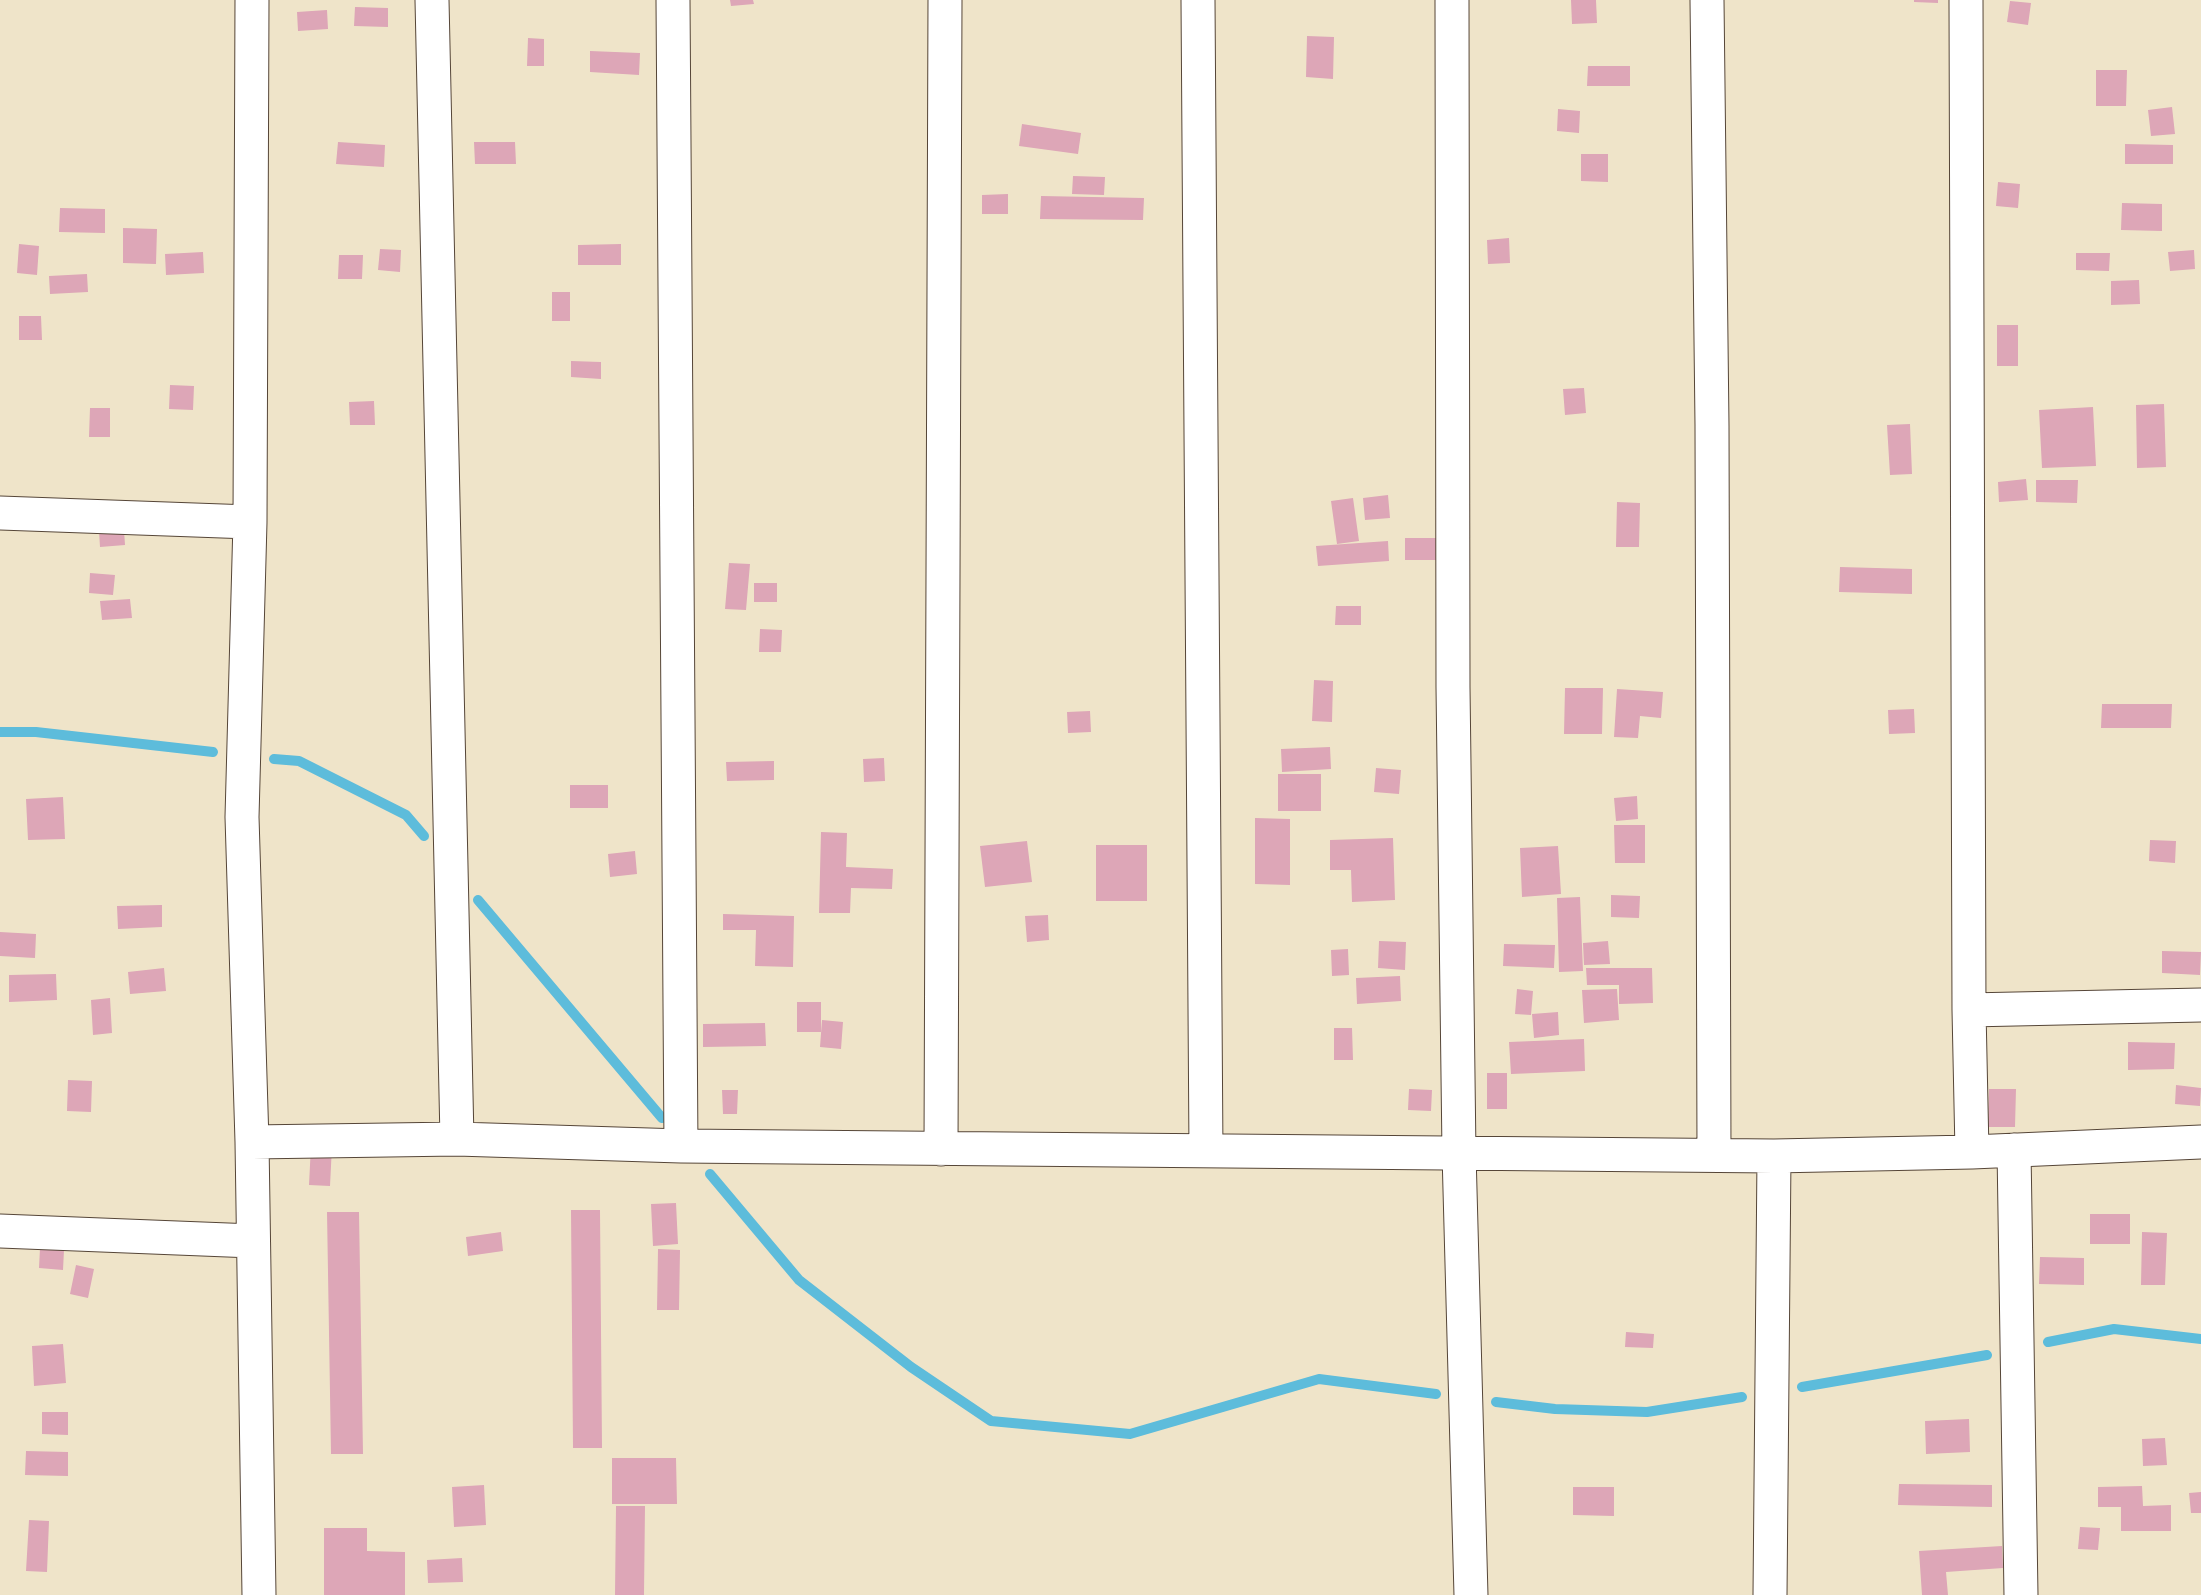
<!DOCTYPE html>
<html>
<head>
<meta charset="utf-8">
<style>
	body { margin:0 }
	canvas { display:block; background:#efe4c9 }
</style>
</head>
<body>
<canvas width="2201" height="1595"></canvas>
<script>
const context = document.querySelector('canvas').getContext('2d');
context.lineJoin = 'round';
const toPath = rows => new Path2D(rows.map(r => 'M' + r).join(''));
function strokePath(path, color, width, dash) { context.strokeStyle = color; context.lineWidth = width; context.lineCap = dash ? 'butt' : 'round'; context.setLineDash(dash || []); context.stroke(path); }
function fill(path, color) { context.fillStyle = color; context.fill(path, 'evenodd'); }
strokePath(toPath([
	[0,732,36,732,213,752],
	[274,759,299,761,406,815,424,836],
	[478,900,662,1118],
	[710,1174,799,1280,911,1367,991,1421,1130,1434,1319,1379,1436,1394],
	[2048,1342,2114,1329,2201,1339],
	[1802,1387,1987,1355],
	[1496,1402,1555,1409,1647,1412,1742,1397]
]), '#5dbcdb', 10);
fill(toPath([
	[730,0,753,0,754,4,731,6],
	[1571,0,1596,0,1597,23,1572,24],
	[1914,0,1938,0,1938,3,1914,2],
	[2010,1,2031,3,2028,25,2007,22],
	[355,7,388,8,388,27,354,26],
	[327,10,328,29,298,31,297,12],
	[1307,36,1334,37,1333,79,1306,77],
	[528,38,544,39,544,66,527,66],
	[590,51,640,53,639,75,590,72],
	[1588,66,1630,66,1630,86,1587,86],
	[2096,70,2127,70,2126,106,2096,106],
	[2172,107,2175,134,2151,136,2148,110],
	[1558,109,1580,111,1579,133,1557,131],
	[1022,124,1081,133,1078,154,1019,146],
	[338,142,385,145,384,167,336,164],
	[474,142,515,142,516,164,475,164],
	[2125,144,2173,145,2173,164,2125,164],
	[1581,154,1608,154,1608,182,1581,181],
	[1073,176,1105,177,1104,195,1072,194],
	[1998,182,2020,184,2018,208,1996,206],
	[1008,194,1008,214,982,214,982,195],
	[1041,196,1144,198,1143,220,1040,219],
	[2122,203,2162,204,2162,231,2121,230],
	[60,208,105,209,105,233,59,232],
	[123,228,157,229,156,264,123,263],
	[1509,238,1510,263,1488,264,1487,240],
	[19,244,39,246,37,275,17,273],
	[621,244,621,265,578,265,578,245],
	[380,249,401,250,400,272,378,270],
	[2194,250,2195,269,2170,271,2168,252],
	[203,252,204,273,166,275,165,254],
	[2076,253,2110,253,2109,271,2076,270],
	[339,255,363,255,362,279,338,279],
	[87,274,88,292,50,294,49,276],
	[2139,280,2140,304,2111,305,2111,281],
	[552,292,570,292,570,321,552,321],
	[19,316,41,316,42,340,19,340],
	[1997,325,2018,325,2018,366,1997,366],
	[571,361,601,362,601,379,571,377],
	[170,385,194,386,193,410,169,409],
	[1584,388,1586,413,1565,415,1563,389],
	[374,401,375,425,350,425,349,402],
	[2164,404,2166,467,2137,468,2136,405],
	[2093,407,2096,466,2042,468,2039,410],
	[90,408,110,408,110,437,89,437],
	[1910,424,1912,474,1890,475,1887,425],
	[2026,479,2028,500,1999,502,1998,482],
	[2036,480,2078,480,2077,503,2036,502],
	[1388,495,1390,518,1365,520,1363,498],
	[1353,498,1359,541,1337,544,1331,501],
	[1617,502,1640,503,1639,547,1616,547],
	[124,530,125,545,100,547,99,531],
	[1405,538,1437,538,1437,560,1405,560],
	[1388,541,1389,561,1318,566,1316,546],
	[729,563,750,564,746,610,725,609],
	[1840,567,1912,569,1912,594,1839,592],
	[90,573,115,575,113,595,89,593],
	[754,583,777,583,777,602,754,602],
	[130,599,132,618,102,620,100,601],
	[1336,606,1361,606,1361,625,1335,625],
	[760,629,782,630,781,652,759,652],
	[1314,680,1333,681,1332,722,1312,721],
	[1565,688,1603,688,1602,734,1564,734],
	[1617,689,1663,692,1661,718,1640,716,1638,738,1614,737],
	[2102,704,2172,704,2171,728,2101,728],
	[1914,709,1915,733,1889,734,1888,710],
	[1090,711,1091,732,1068,733,1067,712],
	[1330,747,1331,769,1282,772,1281,749],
	[884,758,885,781,864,782,863,759],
	[774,761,774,780,727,781,726,762],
	[1376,768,1401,770,1399,794,1374,792],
	[1278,774,1321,774,1321,811,1278,811],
	[570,785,608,785,608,808,570,808],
	[1637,796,1638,819,1616,821,1614,798],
	[63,797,65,839,28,840,26,799],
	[1255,818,1290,819,1290,885,1255,884],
	[1614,825,1645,825,1645,863,1615,863],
	[821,832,847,833,846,867,893,869,892,889,851,888,850,913,819,913],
	[1393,838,1395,900,1352,902,1351,870,1330,870,1330,840],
	[2150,840,2176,841,2175,863,2149,861],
	[1027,841,1032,882,985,887,980,846],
	[1096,845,1147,845,1147,901,1096,901],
	[1558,846,1561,894,1522,897,1520,848],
	[635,851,637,874,610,877,608,854],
	[1611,895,1640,896,1639,918,1611,917],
	[1580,897,1583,971,1559,972,1557,898],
	[162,905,162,927,118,929,117,906],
	[723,914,794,916,793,967,755,966,756,930,723,930],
	[1048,915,1049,940,1027,942,1025,916],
	[0,932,36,934,35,958,0,956],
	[1379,941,1406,942,1405,970,1378,968],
	[1608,941,1610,964,1584,965,1583,943],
	[1504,944,1555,945,1554,968,1503,966],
	[1348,949,1349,975,1332,976,1331,950],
	[2162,951,2201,952,2200,975,2162,973],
	[164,968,166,991,130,994,128,972],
	[1586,968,1652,968,1653,1003,1619,1004,1619,985,1587,985],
	[56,974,57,1000,9,1002,9,975],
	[1400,976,1401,1001,1357,1004,1356,978],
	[1517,989,1533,991,1531,1015,1515,1014],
	[1617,989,1619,1020,1584,1023,1582,990],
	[110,998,112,1033,93,1035,91,1000],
	[797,1002,821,1002,821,1032,797,1032],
	[1558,1012,1559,1035,1534,1038,1532,1014],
	[822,1020,843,1022,841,1049,820,1047],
	[765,1023,766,1046,703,1047,703,1024],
	[1334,1028,1352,1028,1353,1060,1334,1060],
	[1584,1039,1585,1071,1511,1074,1509,1042],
	[2128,1042,2175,1043,2174,1069,2128,1070],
	[1487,1073,1507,1073,1507,1109,1487,1109],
	[68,1080,92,1081,91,1112,67,1111],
	[2176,1085,2201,1088,2200,1106,2175,1104],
	[1409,1089,1432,1090,1431,1111,1408,1110],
	[1989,1089,2016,1089,2015,1127,1988,1127],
	[722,1090,738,1090,737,1114,723,1114],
	[311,1145,332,1146,330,1186,309,1185],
	[676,1203,678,1244,653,1246,651,1204],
	[571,1210,600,1210,602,1448,573,1448],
	[327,1212,359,1212,363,1454,331,1454],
	[2090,1214,2130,1214,2130,1244,2090,1244],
	[501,1232,503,1251,468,1256,466,1237],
	[2142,1232,2167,1233,2165,1285,2141,1285],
	[40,1248,64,1250,63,1270,39,1268],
	[658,1249,680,1250,679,1310,657,1310],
	[2040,1257,2084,1258,2084,1285,2039,1284],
	[76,1265,94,1269,88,1298,70,1294],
	[1626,1332,1654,1334,1653,1348,1625,1347],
	[63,1344,66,1383,34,1386,32,1346],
	[42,1412,68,1412,68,1435,42,1434],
	[1969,1419,1970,1452,1926,1454,1925,1421],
	[2165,1438,2167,1465,2143,1466,2142,1439],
	[26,1451,68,1452,68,1476,25,1475],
	[612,1458,676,1458,677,1504,612,1504],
	[1899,1484,1992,1485,1992,1507,1898,1505],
	[484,1485,486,1525,454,1527,452,1487],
	[2142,1486,2143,1506,2171,1505,2171,1531,2121,1531,2121,1507,2098,1507,2098,1487],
	[1573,1487,1614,1487,1614,1516,1573,1515],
	[2201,1492,2201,1513,2191,1513,2189,1493],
	[616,1506,645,1506,644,1595,615,1595],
	[29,1520,49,1521,47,1572,26,1571],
	[2080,1527,2100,1528,2098,1550,2078,1549],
	[324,1528,367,1528,367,1551,405,1552,405,1595,324,1595],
	[2002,1546,2003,1568,1946,1572,1948,1595,1922,1595,1919,1551],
	[462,1558,463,1582,428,1583,427,1560]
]), '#dda6b7');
const minor = toPath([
	[252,0,250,522,242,817,252,1142,259,1595],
	[432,0,457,1139],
	[673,0,681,1146],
	[1198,0,1206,1151],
	[1452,0,1453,687,1459,1153,1471,1595],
	[1707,0,1712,425,1714,1155],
	[1966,0,1969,1010,1972,1152],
	[0,513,250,522],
	[1969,1010,2201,1005],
	[252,1142,457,1139,681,1146,1774,1156,1972,1152,2201,1142],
	[941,1149,945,0],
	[2014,1150,2021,1595],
	[0,1231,253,1241],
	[1770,1595,1774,1156]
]);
strokePath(minor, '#564638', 35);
strokePath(minor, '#fff', 33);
</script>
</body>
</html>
